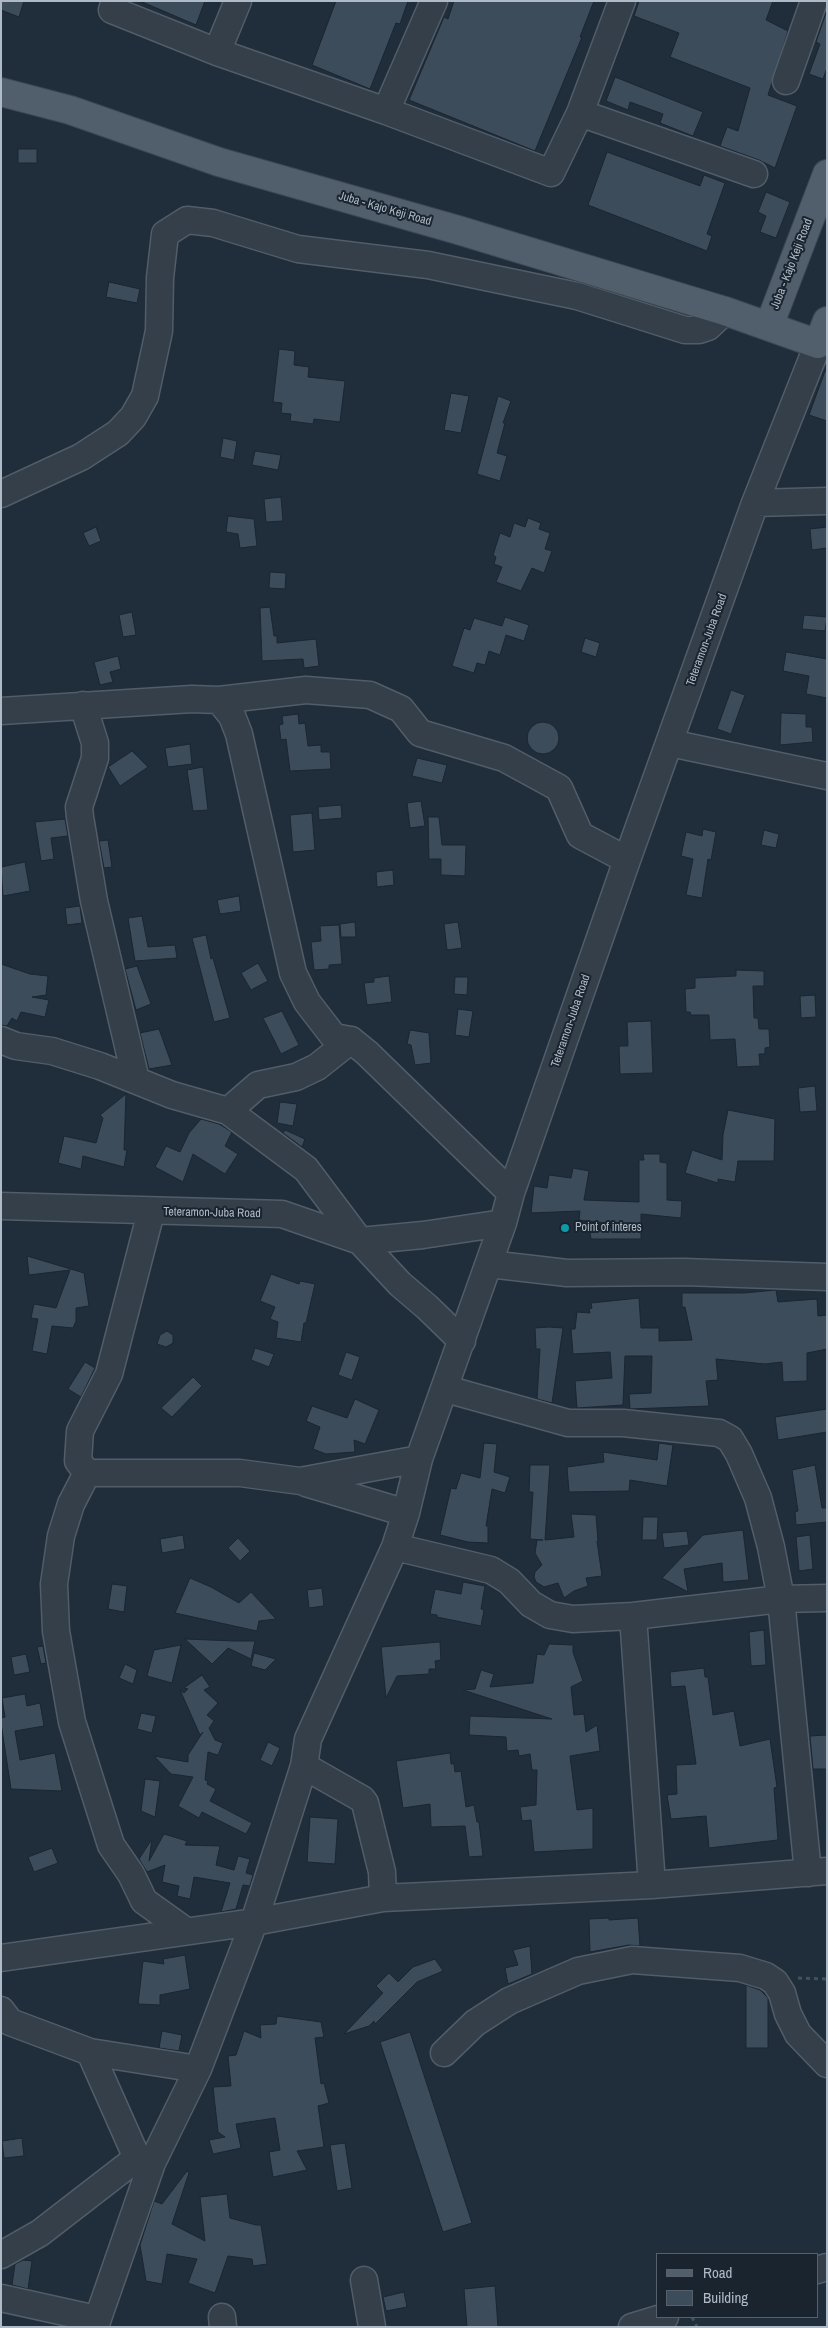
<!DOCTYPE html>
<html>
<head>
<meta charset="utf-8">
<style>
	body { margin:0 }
	#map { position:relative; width:828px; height:2328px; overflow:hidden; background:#202d3a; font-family:"Archivo Narrow",sans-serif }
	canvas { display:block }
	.frame { position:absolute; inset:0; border:2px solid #aebac7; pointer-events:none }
	.legend { position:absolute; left:656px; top:2253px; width:162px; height:65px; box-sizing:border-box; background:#19242f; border:1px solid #55606c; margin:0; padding:6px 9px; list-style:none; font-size:15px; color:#aebac7 }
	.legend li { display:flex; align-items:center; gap:10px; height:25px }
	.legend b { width:25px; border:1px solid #55606c }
</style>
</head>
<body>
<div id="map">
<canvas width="828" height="2328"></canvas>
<div class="frame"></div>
<ul class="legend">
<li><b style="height:6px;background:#515e6b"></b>Road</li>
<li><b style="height:14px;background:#3c4c5a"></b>Building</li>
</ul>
</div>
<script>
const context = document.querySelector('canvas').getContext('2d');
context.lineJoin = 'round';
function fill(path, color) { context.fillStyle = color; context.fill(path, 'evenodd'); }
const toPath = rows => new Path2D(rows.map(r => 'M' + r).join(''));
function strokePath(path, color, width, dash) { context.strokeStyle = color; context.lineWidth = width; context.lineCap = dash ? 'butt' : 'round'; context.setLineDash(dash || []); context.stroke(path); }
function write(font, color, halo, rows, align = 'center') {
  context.font = font + ' "Archivo Narrow",sans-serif'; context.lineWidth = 4; context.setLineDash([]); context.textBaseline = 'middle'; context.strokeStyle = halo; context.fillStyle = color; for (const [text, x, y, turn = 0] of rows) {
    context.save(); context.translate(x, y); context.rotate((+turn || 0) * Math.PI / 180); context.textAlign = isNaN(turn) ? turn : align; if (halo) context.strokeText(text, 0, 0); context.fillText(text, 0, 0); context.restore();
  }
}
const building = toPath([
	[1,1,24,1,19,17,1,10,1,1],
	[140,1,205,1,196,25,140,1],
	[336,1,408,1,400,24,396,23,370,89,312,65,336,1],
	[454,1,594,1,580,37,582,37,535,151,409,100,444,17,448,19,454,1],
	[639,1,773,1,766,20,788,31,768,95,797,106,775,168,759,160,720,146,727,127,738,131,750,88,670,57,679,33,634,16,639,1],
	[827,10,827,68,823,79,809,74,820,44,816,42,827,10],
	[615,77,703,112,693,136,660,123,663,114,630,102,628,110,606,101,615,77],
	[18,149,37,149,37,163,18,163,18,149],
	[607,152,700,186,704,175,725,183,707,234,712,236,707,251,588,205,607,152],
	[766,192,790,202,776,238,760,232,766,216,758,212,766,192],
	[109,282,140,289,137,303,106,297,109,282],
	[279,349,295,351,294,365,309,367,308,377,345,381,340,422,314,419,313,424,290,421,291,414,281,413,282,403,273,402,279,349],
	[825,371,827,371,827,421,809,415,825,371],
	[451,393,469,396,461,433,444,430,451,393],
	[498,396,511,401,503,423,505,423,497,453,507,456,500,481,477,474,498,396],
	[223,438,237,441,234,460,220,457,223,438],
	[255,451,281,455,278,470,252,465,255,451],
	[281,497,283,521,266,522,264,499,281,497],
	[228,516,254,519,257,546,240,548,238,534,226,532,228,516],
	[528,518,541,523,539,529,550,533,545,549,552,551,544,573,532,568,521,591,496,582,502,567,494,564,496,557,493,555,500,533,510,537,514,523,525,527,528,518],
	[96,527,101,541,89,546,83,533,96,527],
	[827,527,827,548,812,550,810,529,827,527],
	[270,572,286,573,285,589,269,588,270,572],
	[270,607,274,636,277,636,277,643,316,639,319,666,304,668,303,659,262,661,260,608,270,607],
	[132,612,136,635,123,637,119,615,132,612],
	[804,615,827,617,825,631,802,629,804,615],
	[505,617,529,625,524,641,506,635,500,655,489,651,485,665,477,663,474,673,452,666,464,628,470,630,474,618,502,626,505,617],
	[585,638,600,643,596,657,581,652,585,638],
	[786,652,827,659,827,698,806,694,809,676,783,671,786,652],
	[118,656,121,669,110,672,113,682,100,685,94,662,118,656],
	[731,690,745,695,731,734,717,729,731,690],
	[781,713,806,714,806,727,812,727,813,742,780,745,781,713],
	[298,714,299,724,305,723,308,746,321,745,321,752,330,752,331,769,290,771,286,739,281,740,279,725,283,724,282,716,298,714],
	'527 738a16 16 0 1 1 32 0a16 16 0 1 1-32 0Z',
	[190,744,192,764,168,767,165,748,190,744],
	[132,751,148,767,120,786,108,767,132,751],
	[417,758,447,765,442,783,412,776,417,758],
	[203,767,208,810,193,811,187,770,203,767],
	[421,801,425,826,410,828,407,803,421,801],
	[341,805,342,818,319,820,318,807,341,805],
	[312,813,315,850,293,852,290,815,312,813],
	[428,817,439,817,442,845,466,845,465,876,441,875,441,859,429,859,428,817],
	[65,819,68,836,51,838,54,859,41,861,35,822,65,819],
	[703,829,716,832,711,860,708,859,702,898,686,895,693,859,681,856,686,832,702,836,703,829],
	[764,830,779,834,776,848,761,845,764,830],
	[108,840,112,867,104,868,99,841,108,840],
	[25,862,30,891,3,896,1,867,25,862],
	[393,870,394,885,377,887,376,872,393,870],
	[239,896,241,911,220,914,217,900,239,896],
	[80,906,82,923,67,925,65,908,80,906],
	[142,916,148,947,175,945,177,958,135,961,128,918,142,916],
	[355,922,356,937,341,937,340,924,355,922],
	[458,922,462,948,447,950,444,924,458,922],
	[339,925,342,964,329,965,329,969,314,970,311,942,321,941,320,926,339,925],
	[206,935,211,959,213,958,230,1018,214,1022,192,938,206,935],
	[258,963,268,981,251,990,241,973,258,963],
	[1,964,30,974,48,976,46,995,32,997,49,1000,45,1017,21,1012,17,1021,12,1018,7,1026,1,1025,1,964],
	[137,966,151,1004,136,1010,125,969,137,966],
	[736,970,764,971,764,986,753,986,754,1018,758,1018,759,1029,769,1029,770,1047,765,1048,765,1054,759,1054,760,1066,737,1067,735,1039,710,1040,709,1015,691,1015,690,1012,686,1012,685,989,695,988,695,978,736,976,736,970],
	[389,976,392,1002,367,1005,364,983,374,982,374,978,389,976],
	[455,977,468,977,467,995,454,994,455,977],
	[815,995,816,1017,801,1018,800,996,815,995],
	[458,1009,473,1011,469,1037,455,1035,458,1009],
	[282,1011,299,1045,281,1054,263,1018,282,1011],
	[651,1021,653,1073,620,1074,619,1046,628,1046,627,1022,651,1021],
	[159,1029,172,1065,149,1069,140,1033,159,1029],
	[410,1030,429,1033,431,1063,415,1065,411,1045,407,1044,410,1030],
	[815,1086,817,1111,800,1112,798,1088,815,1086],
	[126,1094,124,1150,127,1150,124,1167,83,1156,81,1169,58,1163,64,1136,96,1143,103,1118,100,1115,126,1094],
	[280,1102,297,1104,293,1126,277,1123,280,1102],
	[728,1110,775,1119,774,1161,738,1161,735,1182,718,1179,718,1183,685,1173,692,1150,722,1160,723,1135,728,1110],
	[201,1119,219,1124,232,1132,225,1146,238,1154,225,1174,193,1154,183,1182,155,1167,166,1146,180,1152,189,1133,201,1119],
	[285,1130,305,1139,302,1147,283,1133,285,1130],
	[643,1154,660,1154,660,1162,667,1163,667,1200,682,1201,681,1218,641,1214,641,1239,591,1239,590,1232,625,1225,579,1220,580,1211,531,1213,534,1186,547,1188,549,1175,571,1178,573,1168,589,1171,584,1200,639,1202,639,1160,644,1160,643,1154],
	[27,1256,84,1273,89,1306,76,1308,76,1321,73,1328,52,1326,47,1354,32,1351,38,1319,31,1318,34,1304,56,1308,70,1270,29,1275,27,1256],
	[271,1274,299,1284,300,1281,315,1284,306,1323,304,1323,301,1342,276,1338,278,1322,270,1319,275,1307,260,1301,271,1274],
	[776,1290,778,1302,817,1299,818,1316,827,1315,827,1349,807,1353,807,1381,783,1382,782,1362,765,1364,716,1359,718,1380,706,1381,709,1406,630,1409,629,1394,651,1393,652,1356,625,1356,623,1405,577,1408,575,1381,612,1378,610,1352,573,1354,571,1329,575,1329,577,1312,590,1313,589,1309,592,1308,591,1303,639,1298,641,1328,659,1328,659,1341,692,1340,685,1307,682,1307,682,1293,744,1293,776,1290],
	[549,1327,563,1328,552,1403,537,1399,540,1349,536,1349,535,1328,549,1327],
	[167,1331,173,1335,173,1343,166,1347,157,1344,160,1335,167,1331],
	[255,1348,274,1354,269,1367,251,1360,255,1348],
	[346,1352,360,1357,352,1380,338,1375,346,1352],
	[85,1362,95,1368,81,1397,68,1389,85,1362],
	[193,1377,202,1386,172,1417,161,1408,193,1377],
	[355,1399,379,1410,365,1444,354,1440,355,1452,326,1454,313,1449,320,1427,306,1421,312,1406,347,1418,355,1399],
	[827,1409,827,1432,778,1440,775,1417,827,1409],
	[484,1443,497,1444,494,1472,510,1477,505,1493,492,1489,486,1526,488,1526,488,1543,468,1542,440,1535,451,1488,456,1489,461,1473,480,1478,484,1443],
	[659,1443,673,1445,667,1486,630,1480,629,1491,569,1492,567,1467,604,1462,603,1452,657,1460,659,1443],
	[530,1465,550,1465,545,1540,574,1537,571,1514,596,1515,598,1541,597,1541,602,1576,586,1578,588,1586,574,1591,564,1598,558,1583,544,1587,536,1582,534,1577,535,1572,542,1565,535,1553,537,1540,543,1540,530,1539,533,1492,529,1492,530,1465],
	[815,1465,822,1508,827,1508,827,1522,796,1525,795,1512,798,1511,792,1470,815,1465],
	[643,1517,658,1517,657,1540,642,1540,643,1517],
	[743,1530,749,1580,723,1582,722,1563,684,1569,688,1592,662,1578,703,1535,743,1530],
	[687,1531,689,1545,664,1548,662,1533,687,1531],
	[183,1535,185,1549,162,1553,160,1539,183,1535],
	[810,1535,813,1569,799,1571,796,1537,810,1535],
	[238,1538,250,1551,240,1561,228,1548,238,1538],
	[190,1578,211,1587,239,1603,251,1592,276,1619,259,1621,257,1631,175,1613,190,1578],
	[463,1582,485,1586,481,1609,484,1610,481,1626,437,1617,437,1615,430,1614,435,1589,461,1594,463,1582],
	[112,1584,127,1586,124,1612,108,1609,112,1584],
	[322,1588,324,1606,309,1608,307,1590,322,1588],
	[764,1630,766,1665,751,1666,749,1632,764,1630],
	[185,1639,235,1641,255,1641,251,1659,228,1648,212,1664,185,1639],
	[440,1642,441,1660,435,1661,436,1669,429,1669,429,1674,397,1676,386,1698,381,1647,440,1642],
	[549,1644,573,1645,573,1652,583,1681,571,1687,574,1715,584,1714,586,1732,597,1725,600,1751,570,1756,577,1810,593,1808,593,1849,534,1852,531,1820,522,1821,520,1807,536,1805,537,1770,532,1770,530,1754,519,1756,518,1750,507,1751,506,1737,469,1735,470,1716,552,1719,463,1690,475,1689,481,1670,494,1674,490,1687,533,1683,537,1654,544,1655,549,1644],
	[181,1645,172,1683,147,1676,154,1650,181,1645],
	[43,1646,46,1663,41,1664,37,1647,43,1646],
	[254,1653,276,1659,265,1670,251,1666,254,1653],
	[26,1654,30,1672,14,1675,11,1657,26,1654],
	[125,1664,137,1670,133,1684,119,1678,125,1664],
	[704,1668,705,1677,708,1677,713,1715,734,1711,740,1746,770,1739,777,1787,774,1788,778,1840,709,1848,706,1816,671,1819,667,1795,677,1794,676,1765,696,1764,685,1686,671,1687,670,1672,704,1668],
	[202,1675,210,1687,204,1690,218,1703,207,1715,214,1721,209,1728,215,1740,223,1743,218,1755,208,1752,205,1780,208,1781,207,1784,216,1789,210,1801,252,1823,246,1834,202,1812,199,1818,178,1806,193,1777,171,1774,154,1756,188,1762,188,1755,203,1732,200,1735,180,1690,184,1693,188,1689,184,1688,202,1675],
	[25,1694,27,1706,40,1703,44,1726,15,1731,20,1760,55,1753,62,1791,11,1789,1,1723,1,1718,5,1717,2,1698,25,1694],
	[141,1713,156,1716,152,1733,137,1729,141,1713],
	[827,1735,827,1769,813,1769,810,1736,827,1735],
	[268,1742,280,1748,272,1766,260,1760,268,1742],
	[450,1753,451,1764,454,1764,455,1772,461,1771,466,1807,474,1805,477,1822,479,1822,483,1856,469,1857,465,1826,431,1827,430,1804,403,1808,396,1761,450,1753],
	[145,1779,160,1781,155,1817,141,1811,145,1779],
	[310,1817,338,1819,335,1864,307,1862,310,1817],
	[164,1834,187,1841,185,1845,220,1846,216,1865,234,1870,238,1856,250,1859,246,1873,253,1875,250,1886,243,1885,236,1909,221,1912,230,1883,194,1877,190,1899,177,1896,179,1886,162,1882,165,1865,147,1872,139,1859,152,1839,149,1861,164,1834],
	[52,1848,58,1863,34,1872,28,1857,52,1848],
	[609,1918,609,1920,638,1918,640,1946,629,1945,590,1952,589,1919,609,1918],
	[530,1946,532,1974,508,1984,505,1968,518,1965,513,1950,530,1946],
	[185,1955,190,1989,160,1995,160,2005,138,2004,143,1961,164,1964,163,1959,185,1955],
	[435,1959,443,1971,417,1982,375,2024,374,2021,369,2026,344,2034,383,1993,376,1986,389,1973,398,1982,413,1967,435,1959],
	[746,1985,760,1990,768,1998,768,2048,746,2048,746,1985],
	[277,2016,321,2022,324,2037,315,2038,321,2084,324,2083,329,2103,318,2106,324,2147,297,2151,307,2170,273,2177,269,2152,280,2150,275,2118,236,2124,241,2148,213,2154,209,2140,225,2137,218,2132,213,2087,231,2086,228,2056,236,2055,244,2031,261,2038,260,2025,276,2024,277,2016],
	[162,2031,182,2035,179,2051,159,2048,162,2031],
	[410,2032,472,2223,443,2232,380,2042,410,2032],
	[22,2138,24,2156,4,2158,2,2141,22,2138],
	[345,2143,352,2188,337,2191,330,2145,345,2143],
	[187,2171,189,2173,172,2224,205,2241,200,2197,227,2194,230,2218,256,2225,261,2225,267,2264,253,2266,252,2259,228,2256,215,2293,188,2283,197,2259,167,2254,162,2284,146,2281,140,2245,154,2201,162,2204,187,2171],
	[23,2260,32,2261,28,2289,12,2285,15,2264,23,2260],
	[495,2286,498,2327,467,2327,464,2289,495,2286],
	[404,2292,407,2307,386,2311,383,2297,404,2292]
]);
fill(building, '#3c4c5a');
strokePath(building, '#1b2631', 1);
const minor = toPath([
	[115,1,112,10,217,52],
	[238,1,217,52,386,111],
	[434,1,386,111,551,173,580,113],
	[622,1,580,113,754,174],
	[786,81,814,1],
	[1,494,81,457,118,433,133,417,145,396,159,331,160,278,165,234,187,220,213,223,298,249,428,265,577,296,685,330,699,330,708,327,725,311],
	[755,503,827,501],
	[219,700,232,716,239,734,293,973,307,1002,334,1037,351,1040,367,1053,511,1193],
	[83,705,95,743,95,758,79,807,80,817,94,901,136,1080],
	[1,711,192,699,219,700,306,690,370,695,401,709,420,733,504,758,559,788,580,835,627,860],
	[670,743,827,776],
	[1,1040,16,1046,52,1051,100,1066,172,1095,228,1111,306,1169,360,1241,400,1284,427,1307,462,1341],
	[228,1111,258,1085,296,1077,317,1067,351,1040],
	[1,1206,282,1214,360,1241,423,1235,503,1223,511,1193,627,860,755,503,818,344],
	[151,1212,109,1374,80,1431,78,1461,87,1473,240,1473,300,1481,419,1459],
	[489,1264,567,1273,684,1272,827,1277],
	[446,1389,568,1423,623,1423,719,1433,730,1439,739,1454,758,1498,771,1547,781,1599,808,1873],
	[87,1473,71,1504,61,1536,54,1584,56,1631,72,1722,111,1845,131,1874,144,1901,186,1931],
	[306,1483,406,1513],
	[395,1547,491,1570,509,1581,531,1604,550,1615,573,1619,633,1616,781,1599,827,1598],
	[633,1616,652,1885],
	[304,1766,362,1799,365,1803,382,1872,383,1898],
	[1,1958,254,1922,383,1898,652,1885,827,1871],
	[1,2010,10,2022,90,2052,198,2069],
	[90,2052,137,2158],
	[444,2053,475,2023,509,2001,578,1971,632,1960,740,1968,766,1976,775,1982,782,1993,788,2014,798,2034,827,2064],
	[1,2255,40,2233,137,2158,152,2163],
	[817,2270,827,2267],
	[364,2280,372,2327],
	[1,2298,96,2319],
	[222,2317,223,2327],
	[95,2327,152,2163,198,2069,254,1922,304,1766,308,1739,395,1547,406,1513,419,1459,503,1223],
	[632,2327,665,2317]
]);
const major = toPath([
	[1,92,70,110,219,162,458,230,725,311,818,344,827,321],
	[769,326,827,174]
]);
strokePath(minor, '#515d68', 29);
strokePath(major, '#3d4854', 30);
strokePath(toPath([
	[798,1978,827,1979],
	[692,2317,697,2327]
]), '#3d5655', 3, [4, 4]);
strokePath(minor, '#343f4a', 26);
strokePath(major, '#515e6b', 28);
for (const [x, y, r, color] of [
	[565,1228,5,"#0f9aa8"]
]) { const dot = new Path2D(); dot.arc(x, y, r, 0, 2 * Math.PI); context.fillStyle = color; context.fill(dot); strokePath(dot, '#19242f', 2); }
write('12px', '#aebac7', '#19242f', [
	["Juba - Kajo Keji Road",385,209,16],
	["Juba - Kajo Keji Road",792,264,-69],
	["Teteramon-Juba Road",707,640,-70],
	["Teteramon-Juba Road",571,1021,-71],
	["Teteramon-Juba Road",212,1213,1]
]);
write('12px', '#aebac7', '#19242f', [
	["Point of interes",575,1228]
], 'left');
</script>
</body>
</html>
